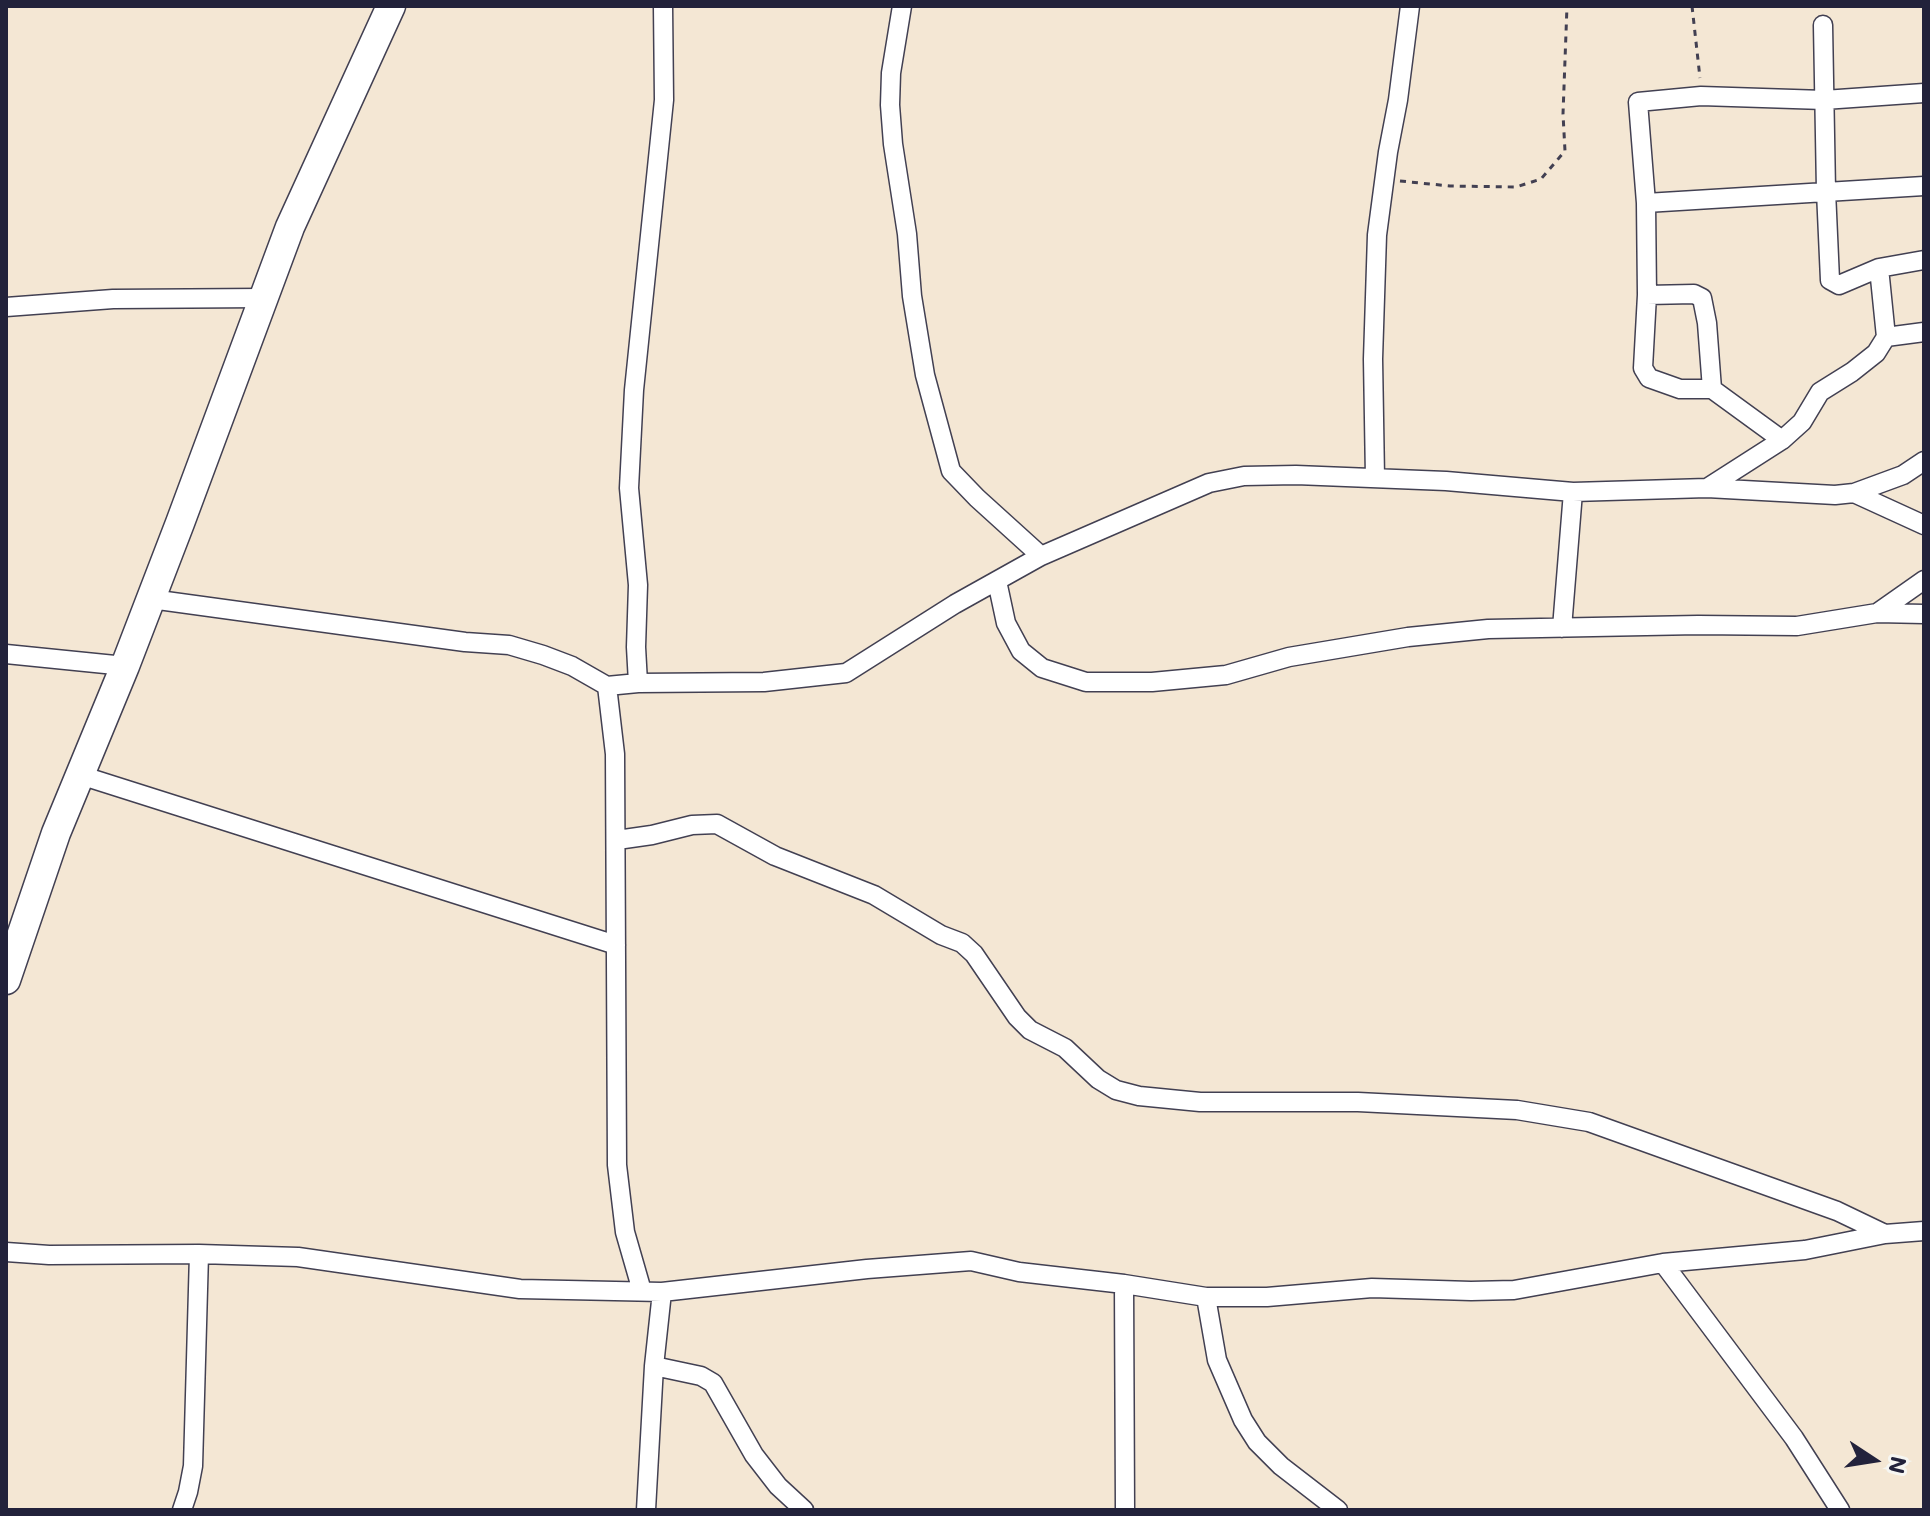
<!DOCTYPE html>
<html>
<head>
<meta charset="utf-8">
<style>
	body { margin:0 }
	#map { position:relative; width:1930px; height:1516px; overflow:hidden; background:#f4e7d4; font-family:Mali,sans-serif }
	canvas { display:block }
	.frame { position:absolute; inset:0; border:8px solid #22223b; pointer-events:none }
	.north { position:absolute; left:1834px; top:1420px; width:80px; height:80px; -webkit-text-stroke:6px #f6f6f2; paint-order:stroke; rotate:102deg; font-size:22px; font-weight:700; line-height:32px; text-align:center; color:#22223b }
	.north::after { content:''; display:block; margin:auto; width:28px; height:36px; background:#22223b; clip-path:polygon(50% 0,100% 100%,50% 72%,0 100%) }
</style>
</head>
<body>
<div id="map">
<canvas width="1930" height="1516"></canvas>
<div class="frame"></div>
<div class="north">N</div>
</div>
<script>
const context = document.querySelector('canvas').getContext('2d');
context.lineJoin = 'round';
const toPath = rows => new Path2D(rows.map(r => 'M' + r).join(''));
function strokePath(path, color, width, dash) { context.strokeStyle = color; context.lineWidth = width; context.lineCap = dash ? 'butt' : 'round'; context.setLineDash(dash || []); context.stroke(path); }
const minor = toPath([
	[902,6,891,73,890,105,893,144,907,234,912,296,925,375,951,471,977,498,1041,556],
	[1823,25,1826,191,1830,280,1839,285,1879,268,1886,337],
	[1646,203,1924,186],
	[1879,268,1924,260],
	[1647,295,1694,294,1702,298,1707,323,1712,389],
	[6,307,113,299,264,298],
	[1782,440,1712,389,1680,389,1649,378,1643,368,1647,295,1646,203,1638,102,1701,96,1824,100,1924,93],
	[1375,478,1373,359,1377,235,1388,152,1398,100,1410,6],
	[1707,488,1782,440,1802,422,1820,392,1852,372,1876,353,1886,337,1924,332],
	[1854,493,1924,525],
	[997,581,1006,623,1021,651,1042,668,1086,682,1152,682,1226,675,1289,657,1408,637,1488,629,1698,625,1797,626,1877,613,1924,614],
	[151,599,465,642,509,645,543,655,572,666,607,686,638,683,764,682,846,673,955,604,1041,556,1209,483,1244,476,1296,475,1446,481,1573,492,1707,488,1835,495,1854,493,1903,475,1924,461],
	[1877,613,1924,580],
	[1562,628,1573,492],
	[6,654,125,666],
	[638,683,636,647,638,585,629,488,634,390,664,100,663,6],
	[607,686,615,754,617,1165,625,1232,642,1291],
	[80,775,616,945],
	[617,840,652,835,692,825,717,824,775,856,874,895,941,935,962,943,974,954,1017,1017,1030,1030,1065,1048,1098,1079,1116,1090,1139,1096,1200,1102,1358,1102,1517,1110,1589,1122,1837,1211,1885,1234],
	[6,1252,49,1255,199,1254,298,1257,520,1289,662,1292,867,1269,971,1261,1019,1272,1124,1284,1206,1297,1267,1297,1372,1288,1471,1291,1514,1290,1663,1263,1805,1250,1885,1234,1924,1231],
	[1663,1263,1794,1438,1840,1510],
	[1124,1284,1125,1510],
	[1206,1297,1217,1360,1243,1420,1257,1442,1281,1466,1338,1510],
	[654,1366,701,1376,713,1383,754,1455,778,1486,804,1510],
	[182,1510,188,1492,193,1466,199,1254],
	[646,1510,654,1366,662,1292]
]);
const primary = toPath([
	[6,980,56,833,125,666,180,523,290,227,391,6]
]);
strokePath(minor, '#424052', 21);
strokePath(primary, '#424052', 31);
strokePath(toPath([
	[1692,6,1700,78],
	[1400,181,1450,186,1516,187,1541,179,1565,151,1563,114,1567,6]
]), '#424052', 3, [6, 6]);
strokePath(minor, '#fff', 18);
strokePath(primary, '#fff', 28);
</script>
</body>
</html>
